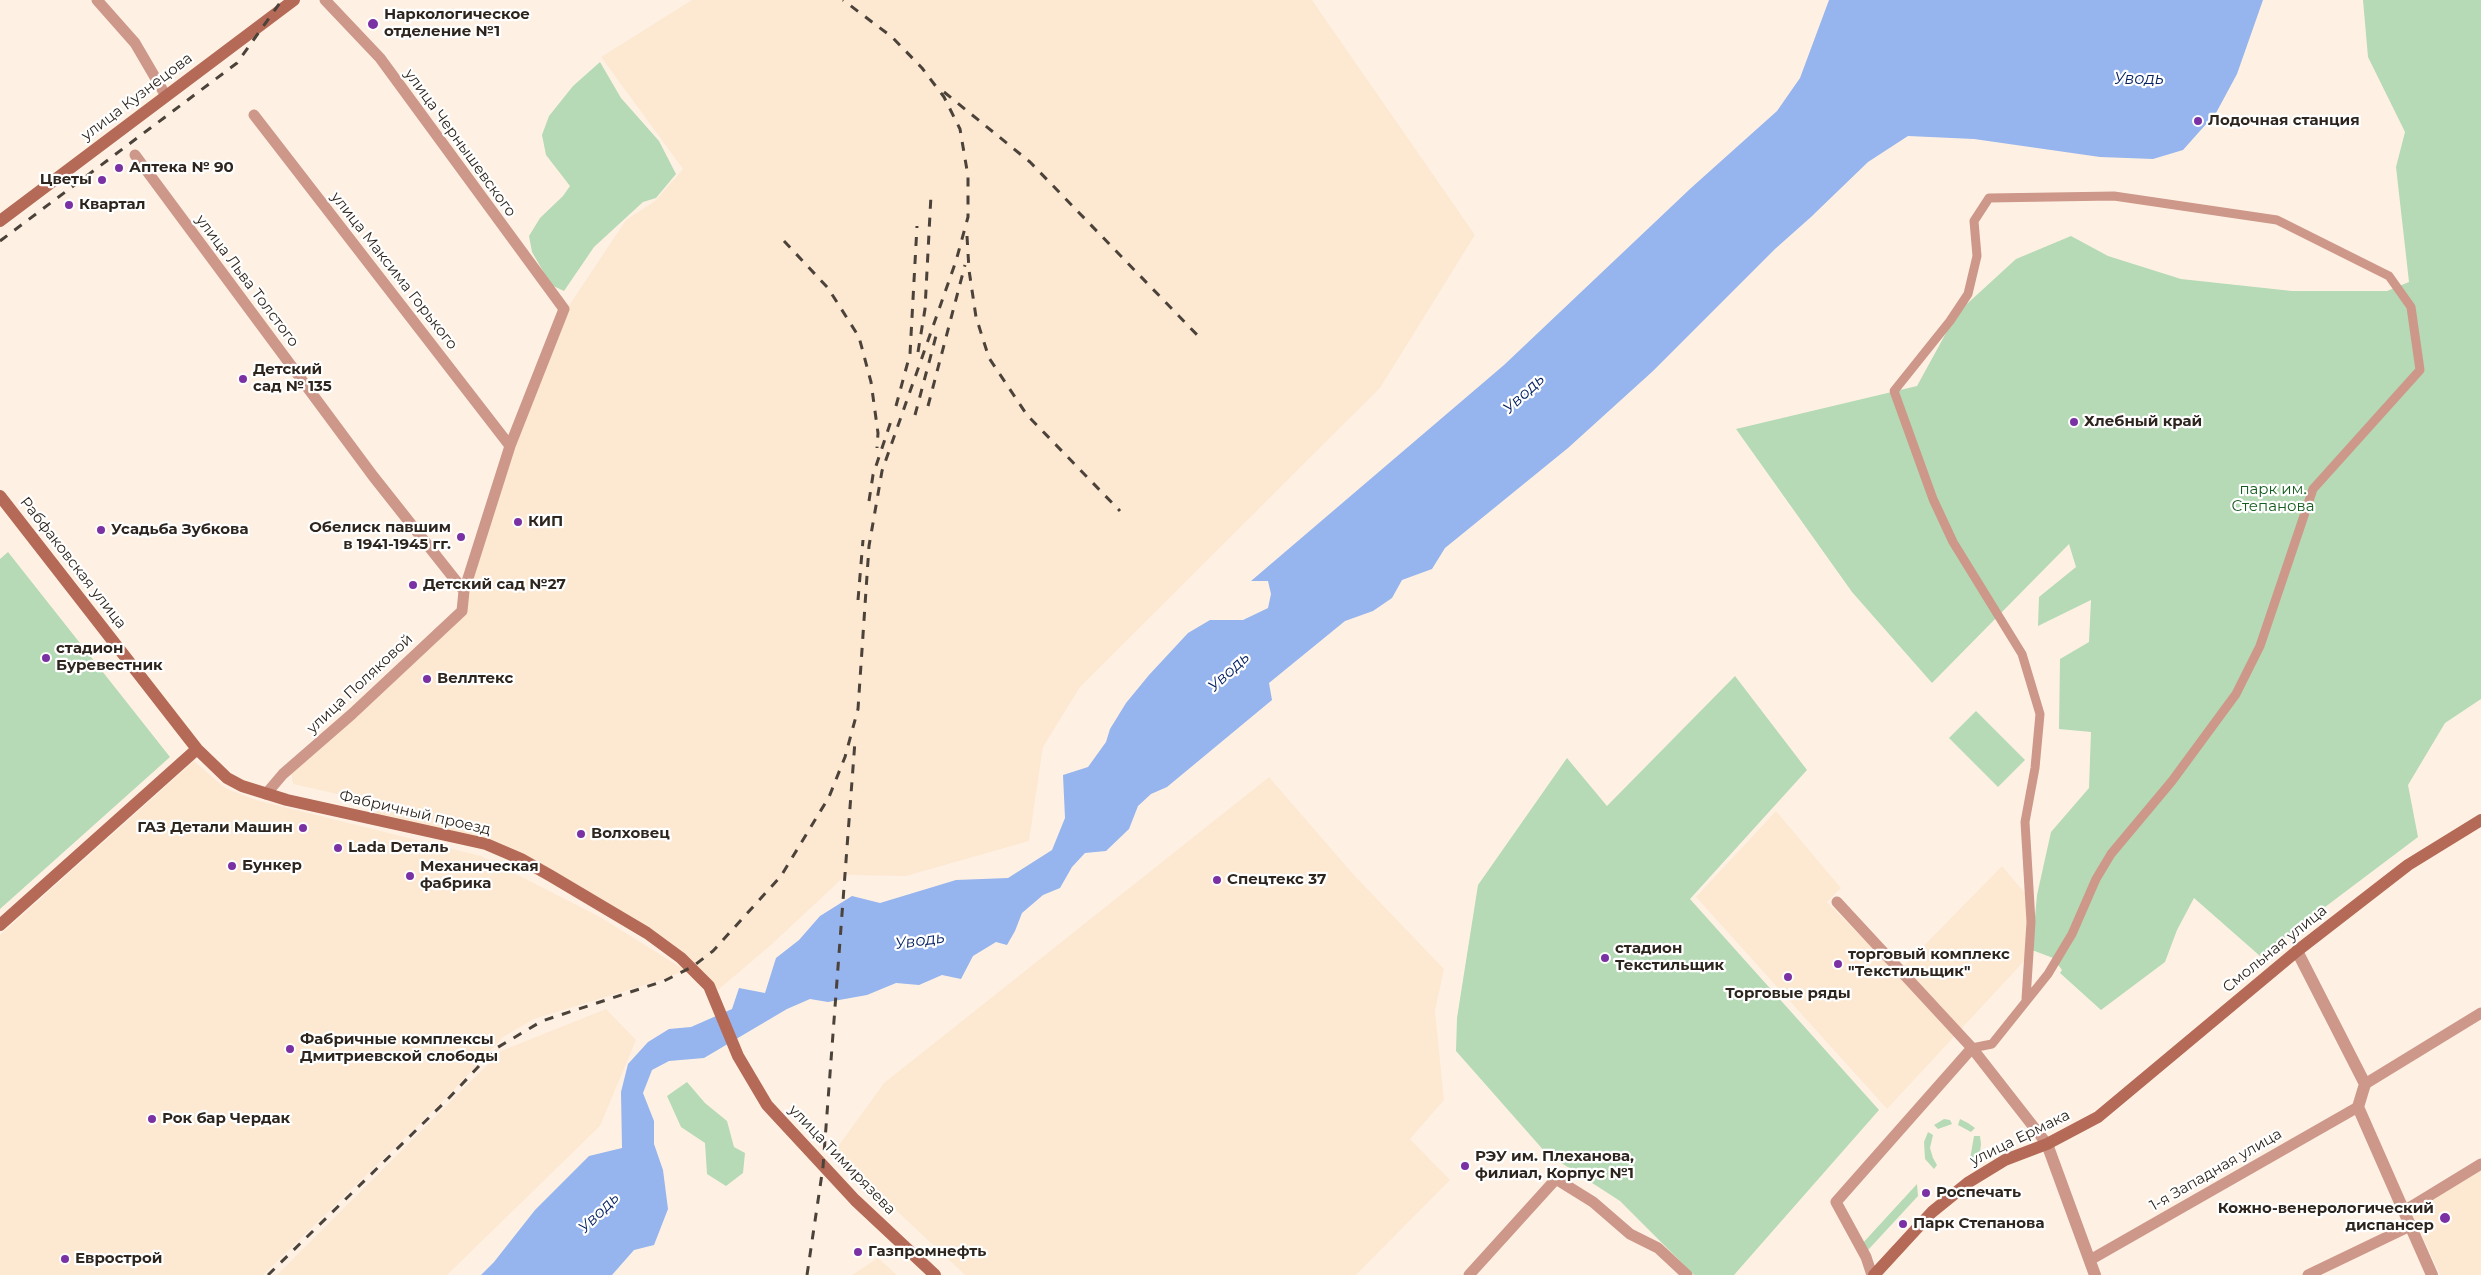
<!DOCTYPE html>
<html>
<head>
<meta charset="utf-8">
<style>
	body { margin:0 }
	canvas { display:block; background:#fef1e4 }
</style>
</head>
<body>
<canvas width="2481" height="1275"></canvas>
<script>
const context = document.querySelector('canvas').getContext('2d');
context.lineJoin = 'round';
function fill(path, color) { context.fillStyle = color; context.fill(path, 'evenodd'); }
const toPath = rows => new Path2D(rows.map(r => 'M' + r).join(''));
function strokePath(path, color, width, dash) { context.strokeStyle = color; context.lineWidth = width; context.lineCap = dash ? 'butt' : 'round'; context.setLineDash(dash || []); context.stroke(path); }
function write(font, color, halo, rows, align = 'center') {
  context.font = font + ' Montserrat,sans-serif'; context.lineWidth = 4.5; context.setLineDash([]); context.textBaseline = 'middle'; context.strokeStyle = halo; context.fillStyle = color; for (const [text, x, y, turn = 0] of rows) {
    context.save(); context.translate(x, y); context.rotate((+turn || 0) * Math.PI / 180); context.textAlign = isNaN(turn) ? turn : align; if (halo) context.strokeText(text, 0, 0); context.fillText(text, 0, 0); context.restore();
  }
}
fill(toPath([
	[692,0,1312,0,1475,235,1380,388,1080,687,1043,747,1029,841,906,876,846,875,771,945,718,990,705,973,517,855,376,817,377,803,293,784,291,772,463,611,511,448,566,310,626,220,655,201,683,169,601,57],
	[194,761,225,788,256,800,481,856,600,917,685,970,664,979,534,1019,503,1037,447,1097,263,1275,0,1275,0,935],
	[1269,777,1353,874,1444,969,1435,1011,1444,1100,1410,1139,1450,1180,1356,1275,965,1275,834,1152,884,1083],
	[1776,811,1841,888,1827,902,1897,973,2002,866,2030,899,2027,958,1887,1109,1696,897],
	[606,1009,636,1040,600,1126,447,1275,277,1275,501,1051],
	[2481,1171,2481,1275,2440,1275,2412,1212],
	[878,1258,897,1275,852,1275]
]), '#fde8d2');
fill(toPath([
	[2363,0,2481,0,2481,699,2445,723,2408,785,2418,837,2260,956,2194,898,2177,930,2165,962,2101,1010,2060,973,2062,970,2053,958,2032,950,2037,895,2051,832,2089,788,2091,732,2059,729,2060,659,2089,642,2091,600,2038,626,2039,597,2076,567,2069,544,1932,683,1852,592,1736,429,1917,386,1957,313,2016,259,2071,236,2108,256,2181,279,2292,291,2387,291,2409,282,2396,167,2405,132,2368,57],
	[600,62,621,98,659,141,676,174,656,198,643,202,594,247,564,291,551,285,532,252,529,236,540,218,563,196,570,186,546,155,542,135,549,116,573,86],
	[8,552,170,757,0,909,0,559],
	[1735,676,1807,770,1690,899,1879,1110,1734,1275,1694,1275,1620,1201,1546,1153,1456,1051,1457,1018,1478,885,1567,758,1607,806],
	[1976,711,2025,760,1998,787,1949,738],
	[687,1082,705,1103,727,1121,734,1147,745,1153,743,1173,726,1186,707,1174,705,1143,681,1127,667,1096],
	[1944,1119,1950,1120,1952,1124,1938,1129,1934,1125],
	[1960,1119,1968,1123,1975,1128,1971,1132,1958,1125],
	[1928,1132,1933,1135,1930,1148,1933,1158,1937,1165,1934,1169,1925,1159,1924,1142],
	[1974,1136,1980,1136,1981,1144,1980,1152,1972,1159,1970,1159],
	[1917,1184,1918,1196,1868,1250,1861,1245]
]), '#b5dab5');
fill(toPath([
	[1829,0,2263,0,2237,74,2216,113,2183,150,2153,159,2100,157,1974,139,1908,136,1868,162,1811,217,1775,249,1653,371,1568,448,1445,548,1432,569,1402,580,1392,598,1373,611,1345,621,1269,683,1272,700,1167,787,1151,794,1138,806,1129,829,1106,851,1085,853,1072,867,1060,888,1043,895,1022,913,1015,931,1007,945,996,942,973,956,961,979,942,975,919,985,896,983,867,995,828,1002,810,999,787,1009,704,1058,669,1061,652,1070,643,1093,654,1121,654,1144,663,1170,668,1209,654,1245,634,1250,612,1275,481,1275,494,1262,535,1210,589,1156,622,1148,621,1092,628,1064,648,1042,669,1029,691,1027,732,1009,739,988,765,993,776,958,799,940,820,916,852,896,880,903,956,880,1008,878,1052,850,1065,818,1063,775,1088,767,1106,742,1110,729,1126,703,1149,675,1188,633,1210,620,1243,620,1268,608,1271,594,1268,581,1251,581,1504,365,1691,188,1777,111,1800,78]
]), '#96b4ed');
strokePath(toPath([
	[1972,1048,1992,1044,2048,974,2072,934,2096,879,2111,854,2172,781,2236,694,2260,646,2313,489,2420,370,2411,307,2389,276,2277,220,2114,196,1989,198,1974,221,1977,256,1968,294,1950,321,1894,391,1933,499,1953,542,2022,654,2040,714,2035,768,2025,822,2031,922,2026,999]
]), '#cd988a', 9);
strokePath(toPath([
	[97,0,135,43,166,96],
	[254,115,510,446],
	[135,155,373,476,464,591],
	[266,794,283,774,352,714,462,611,464,591,510,446,564,309,380,58,325,0],
	[1837,902,1972,1048,2047,1144],
	[2365,1084,2481,1013],
	[2404,1211,2481,1164],
	[2090,1260,2358,1107],
	[1469,1275,1556,1179,1593,1202,1630,1234,1658,1248,1687,1275],
	[1872,1275,1866,1257,1836,1202,1972,1048],
	[2308,1275,2410,1226]
]), '#cd988a', 11);
strokePath(toPath([
	[2297,951,2365,1084,2358,1107,2432,1275],
	[2047,1144,2095,1275]
]), '#cd988a', 12);
strokePath(toPath([
	[0,221,294,0],
	[0,496,197,749,227,778,242,786,287,800,486,844,521,859,551,876,647,933,681,958,709,986,738,1056,767,1105,855,1200,935,1275],
	[0,925,197,749],
	[1874,1275,1932,1212,1969,1182,2005,1160,2047,1144,2098,1117,2297,951,2408,865,2481,820]
]), '#b56a57', 12);
strokePath(toPath([
	[944,92,1030,162,1203,341],
	[967,236,969,270,976,317,989,358,1027,415,1120,511],
	[0,241,237,63,282,0],
	[784,241,828,288,859,337,871,382,878,433,877,448],
	[918,352,925,309,931,195],
	[896,406,910,354,917,226],
	[928,406,965,265],
	[915,415,936,336],
	[869,501,873,475,891,421],
	[858,600,863,540],
	[268,1275,448,1099,495,1049,542,1021,664,981,692,967,713,951,781,876,829,797,845,757,858,709,869,546,882,471,956,261,968,217,968,176,960,129,944,97,922,68,892,37,843,0],
	[807,1275,823,1167,855,741]
]), '#4b4239', 3, [9, 9]);
for (const [x, y, r, color] of [
	[373,24,6,"#7a31a3"],
	[2198,121,5,"#7a31a3"],
	[119,168,5,"#7a31a3"],
	[102,180,5,"#7a31a3"],
	[69,205,5,"#7a31a3"],
	[243,379,5,"#7a31a3"],
	[2074,422,5,"#7a31a3"],
	[518,522,5,"#7a31a3"],
	[101,530,5,"#7a31a3"],
	[461,537,5,"#7a31a3"],
	[413,585,5,"#7a31a3"],
	[46,658,5,"#7a31a3"],
	[427,679,5,"#7a31a3"],
	[303,828,5,"#7a31a3"],
	[581,834,5,"#7a31a3"],
	[338,848,5,"#7a31a3"],
	[232,866,5,"#7a31a3"],
	[410,876,5,"#7a31a3"],
	[1217,880,5,"#7a31a3"],
	[1605,958,5,"#7a31a3"],
	[1838,964,5,"#7a31a3"],
	[1788,977,5,"#7a31a3"],
	[290,1049,5,"#7a31a3"],
	[152,1119,5,"#7a31a3"],
	[1465,1166,5,"#7a31a3"],
	[1926,1193,5,"#7a31a3"],
	[2445,1218,6,"#7a31a3"],
	[1903,1224,5,"#7a31a3"],
	[858,1252,5,"#7a31a3"],
	[65,1259,5,"#7a31a3"]
]) { const dot = new Path2D(); dot.arc(x, y, r, 0, 2 * Math.PI); context.fillStyle = color; context.fill(dot); strokePath(dot, '#fff', 2); }
write('bold 15px', '#2e261e', '#fff', [
	["Наркологическое",384,15],
	["отделение №1",384,32],
	["Лодочная станция",2208,121],
	["Аптека № 90",129,168],
	["Цветы",92,180,"right"],
	["Квартал",79,205],
	["Детский",253,370],
	["сад № 135",253,387],
	["Хлебный край",2084,422],
	["КИП",528,522],
	["Обелиск павшим",451,528,"right"],
	["в 1941-1945 гг.",451,545,"right"],
	["Усадьба Зубкова",111,530],
	["Детский сад №27",423,585],
	["стадион",56,649],
	["Буревестник",56,666],
	["Веллтекс",437,679],
	["ГАЗ Детали Машин",293,828,"right"],
	["Волховец",591,834],
	["Lada Dеталь",348,848],
	["Бункер",242,866],
	["Механическая",420,867],
	["фабрика",420,884],
	["Спецтекс 37",1227,880],
	["стадион",1615,949],
	["Текстильщик",1615,966],
	["торговый комплекс",1848,955],
	["\"Текстильщик\"",1848,972],
	["Торговые ряды",1788,994,"center"],
	["Фабричные комплексы",300,1040],
	["Дмитриевской слободы",300,1057],
	["Рок бар Чердак",162,1119],
	["РЭУ им. Плеханова,",1475,1157],
	["филиал, Корпус №1",1475,1174],
	["Роспечать",1936,1193],
	["Кожно-венерологический",2434,1209,"right"],
	["диспансер",2434,1226,"right"],
	["Парк Степанова",1913,1224],
	["Газпромнефть",868,1252],
	["Еврострой",75,1259]
], 'left');
write('15px', '#2e261e', '#fff', [
	["улица Кузнецова",137,97,-37],
	["улица Чернышевского",460,143,54],
	["улица Максима Горького",394,271,52],
	["улица Льва Толстого",247,281,53],
	["Рабфаковская улица",73,563,52],
	["улица Поляковой",360,684,-43],
	["Фабричный проезд",415,813,13],
	["Смольная улица",2275,949,-39],
	["улица Ермака",2020,1138,-26],
	["улица Тимирязева",842,1160,46],
	["1-я Западная улица",2216,1170,-30]
]);
write('15px', '#135c1c', '#fff', [
	["парк им.",2273,490],
	["Степанова",2273,507]
]);
write('italic 16px', '#072263', '#fff', [
	["Уводь",2139,79],
	["Уводь",1524,394,-43],
	["Уводь",1229,672,-43],
	["Уводь",920,941,-8],
	["Уводь",599,1213,-45]
]);
</script>
</body>
</html>
